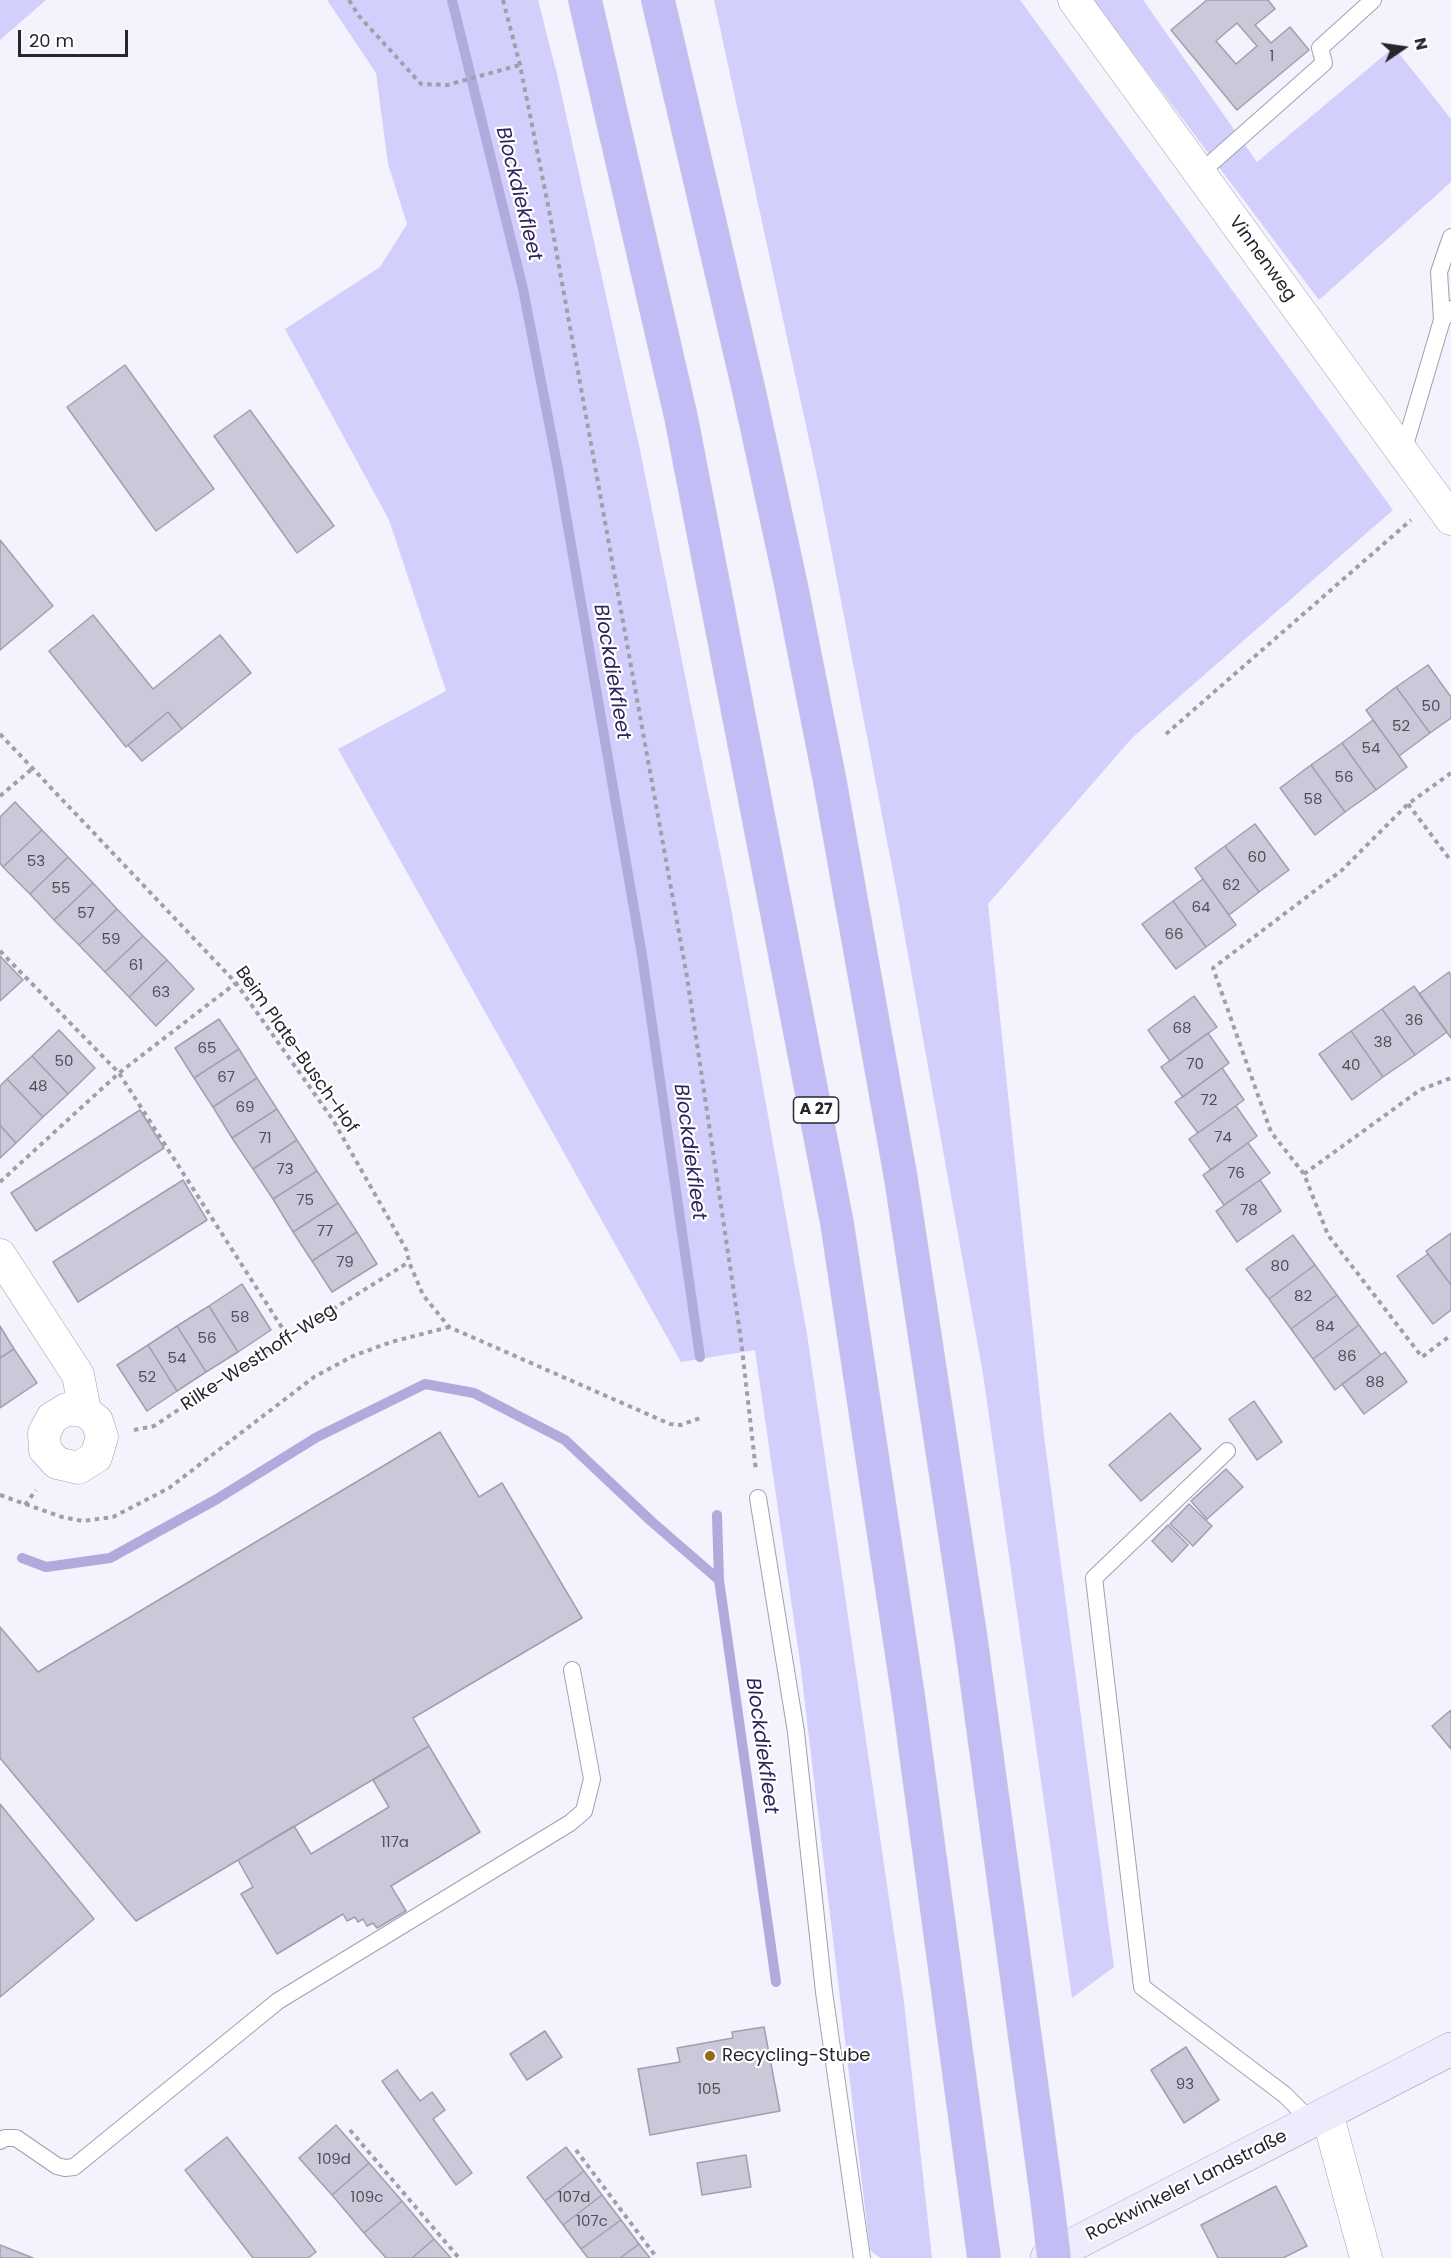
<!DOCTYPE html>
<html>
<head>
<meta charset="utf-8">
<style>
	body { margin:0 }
	#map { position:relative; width:1451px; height:2258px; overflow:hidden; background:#f3f2fd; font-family:Poppins,sans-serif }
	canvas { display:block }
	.north { position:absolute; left:1373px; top:18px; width:60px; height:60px; -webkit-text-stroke:4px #fff; paint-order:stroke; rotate:77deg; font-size:16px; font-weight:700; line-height:24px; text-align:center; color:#27262d }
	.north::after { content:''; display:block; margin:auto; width:21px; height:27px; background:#27262d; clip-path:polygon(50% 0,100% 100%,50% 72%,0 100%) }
	.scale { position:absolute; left:18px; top:30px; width:110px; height:27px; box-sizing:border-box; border:3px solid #27262d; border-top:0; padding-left:8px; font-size:18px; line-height:21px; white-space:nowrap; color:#27262d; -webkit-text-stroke:4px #fff; paint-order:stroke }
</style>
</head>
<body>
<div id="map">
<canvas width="1451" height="2258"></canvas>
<div class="north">N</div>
<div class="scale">20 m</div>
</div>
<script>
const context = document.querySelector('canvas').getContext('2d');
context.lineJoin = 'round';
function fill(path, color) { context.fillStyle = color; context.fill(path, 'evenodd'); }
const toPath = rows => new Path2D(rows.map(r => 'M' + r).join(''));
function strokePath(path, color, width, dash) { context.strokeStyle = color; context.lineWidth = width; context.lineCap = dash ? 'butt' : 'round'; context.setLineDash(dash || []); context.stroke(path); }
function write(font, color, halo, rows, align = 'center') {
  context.font = font + ' Poppins,sans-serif'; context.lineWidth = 4.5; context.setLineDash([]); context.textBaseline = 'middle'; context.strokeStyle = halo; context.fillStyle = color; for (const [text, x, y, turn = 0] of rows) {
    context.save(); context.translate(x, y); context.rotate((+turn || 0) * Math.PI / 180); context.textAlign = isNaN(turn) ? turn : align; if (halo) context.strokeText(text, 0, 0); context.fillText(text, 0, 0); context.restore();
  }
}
fill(toPath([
	[0,0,46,0,0,40],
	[327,0,538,0,557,74,640,450,729,897,807,1334,904,2002,932,2258,880,2258,870,2250,800,1662,755,1350,681,1362,338,749,446,691,389,520,285,329,380,267,407,224,388,164,376,73],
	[714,0,1020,0,1393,510,1132,738,988,904,1044,1436,1114,1967,1072,1998,983,1374,897,893,818,481],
	[1093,0,1143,0,1257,162,1394,47,1451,119,1451,182,1319,300]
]), '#d3cffc');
strokePath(toPath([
	[452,0,523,289,558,469,642,955,700,1357],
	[717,1515,719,1580,776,1982],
	[22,1558,46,1567,110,1558,217,1499,317,1437,425,1384,474,1393,565,1440,651,1521,719,1580]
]), '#b0abdc', 10);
const building = toPath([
	[1207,0,1268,0,1275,9,1255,25,1271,43,1290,27,1309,50,1237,110,1171,30,1207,0],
	[1237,23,1257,46,1236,64,1216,41,1237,23],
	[125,365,214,489,156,531,67,407,125,365],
	[250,410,334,526,297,553,214,436,250,410],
	[0,540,53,606,0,650,0,540],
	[93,615,153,689,220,635,251,673,182,729,168,712,126,747,49,651,93,615],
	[1428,665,1451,697,1451,718,1430,733,1396,687,1428,665],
	[1396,687,1430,733,1399,756,1366,710,1396,687],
	[168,712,182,729,142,761,128,745,168,712],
	[1373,720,1407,767,1376,790,1342,743,1373,720],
	[1342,743,1376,790,1345,812,1311,765,1342,743],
	[1311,765,1345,812,1315,835,1280,788,1311,765],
	[15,802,42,830,3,867,0,863,0,817,15,802],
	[1255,824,1289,870,1259,892,1225,846,1255,824],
	[42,830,68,857,30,894,3,867,42,830],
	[1225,846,1259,892,1229,915,1195,868,1225,846],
	[68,857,93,883,54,920,30,894,68,857],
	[1203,879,1236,925,1206,947,1173,901,1203,879],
	[93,883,117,909,79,945,54,920,93,883],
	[1173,901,1206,947,1176,969,1142,924,1173,901],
	[117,909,143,936,105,972,79,945,117,909],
	[143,936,167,960,129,997,105,972,143,936],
	[0,956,23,980,0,1001,0,956],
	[167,960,194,989,156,1026,129,997,167,960],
	[1449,972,1451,975,1451,1038,1419,994,1449,972],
	[1414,986,1447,1032,1415,1055,1382,1009,1414,986],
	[1194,996,1217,1027,1170,1061,1148,1030,1194,996],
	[1382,1009,1415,1055,1383,1077,1351,1031,1382,1009],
	[219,1019,239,1049,194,1078,175,1048,219,1019],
	[59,1030,95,1068,68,1094,32,1056,59,1030],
	[1351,1031,1383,1077,1352,1100,1319,1054,1351,1031],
	[1208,1033,1229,1063,1183,1097,1161,1067,1208,1033],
	[239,1049,257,1078,213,1107,194,1078,239,1049],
	[32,1056,68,1094,43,1117,7,1079,32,1056],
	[1222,1068,1244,1100,1198,1133,1175,1102,1222,1068],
	[257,1078,277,1109,232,1138,213,1107,257,1078],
	[7,1079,43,1117,16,1143,0,1125,0,1086,7,1079],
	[1236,1106,1257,1136,1211,1170,1189,1139,1236,1106],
	[277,1109,297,1140,253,1169,232,1138,277,1109],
	[140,1110,164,1148,36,1231,11,1193,140,1110],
	[0,1125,16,1143,0,1158,0,1125],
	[297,1140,317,1171,273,1199,253,1169,297,1140],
	[1248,1143,1270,1173,1224,1205,1203,1175,1248,1143],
	[317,1171,338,1203,293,1232,273,1199,317,1171],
	[183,1180,207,1220,78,1302,53,1262,183,1180],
	[1260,1180,1281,1211,1237,1242,1216,1211,1260,1180],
	[338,1203,357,1232,312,1261,293,1232,338,1203],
	[357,1232,377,1264,332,1292,312,1261,357,1232],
	[1451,1233,1451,1285,1426,1251,1451,1233],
	[1293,1235,1315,1265,1269,1299,1246,1269,1293,1235],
	[1428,1254,1451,1285,1451,1310,1433,1324,1397,1276,1428,1254],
	[1315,1265,1337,1295,1291,1329,1269,1299,1315,1265],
	[242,1284,271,1330,238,1352,209,1306,242,1284],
	[1337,1295,1359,1325,1313,1359,1291,1329,1337,1295],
	[209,1306,238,1352,206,1372,177,1326,209,1306],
	[1359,1325,1381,1355,1335,1390,1313,1359,1359,1325],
	[0,1326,14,1349,0,1358,0,1326],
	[177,1326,206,1372,177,1391,148,1345,177,1326],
	[148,1345,177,1391,147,1411,117,1365,148,1345],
	[14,1349,37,1383,0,1408,0,1358,14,1349],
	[1385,1352,1407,1382,1364,1414,1342,1384,1385,1352],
	[1254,1401,1282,1442,1257,1460,1229,1419,1254,1401],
	[1170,1413,1201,1449,1141,1501,1109,1465,1170,1413],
	[440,1432,479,1497,502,1483,582,1618,413,1718,429,1746,136,1921,0,1758,0,1627,38,1672,440,1432],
	[1226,1469,1243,1487,1207,1519,1191,1501,1226,1469],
	[1189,1504,1212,1526,1193,1546,1170,1524,1189,1504],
	[1168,1525,1188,1545,1172,1562,1152,1541,1168,1525],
	[1451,1710,1451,1749,1432,1726,1451,1710],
	[429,1746,480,1832,391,1886,406,1911,377,1928,373,1923,367,1926,363,1919,358,1922,355,1917,347,1921,343,1914,277,1954,241,1894,253,1887,238,1860,294,1826,311,1854,389,1807,373,1780,429,1746],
	[0,1804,94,1919,0,1997,0,1804],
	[764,2027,780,2111,650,2135,638,2069,680,2062,677,2048,733,2038,732,2032,764,2027],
	[545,2031,562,2057,527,2080,510,2054,545,2031],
	[1186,2047,1219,2100,1184,2123,1151,2070,1186,2047],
	[397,2070,420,2101,432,2092,445,2110,433,2119,472,2173,456,2185,382,2081,397,2070],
	[336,2125,369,2163,332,2195,299,2158,336,2125],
	[227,2137,316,2252,308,2258,253,2258,185,2170,227,2137],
	[566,2147,584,2171,545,2201,527,2177,566,2147],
	[746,2155,751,2187,702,2195,697,2163,746,2155],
	[369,2163,402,2201,364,2233,332,2195,369,2163],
	[584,2171,602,2195,563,2225,545,2201,584,2171],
	[1276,2186,1307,2246,1283,2258,1218,2258,1201,2225,1276,2186],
	[602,2195,621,2220,581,2249,563,2225,602,2195],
	[402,2201,434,2239,412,2258,386,2258,364,2233,402,2201],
	[621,2220,639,2244,620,2258,588,2258,581,2249,621,2220],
	[434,2239,451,2258,412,2258,434,2239],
	[639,2244,650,2258,620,2258,639,2244],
	[0,2245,33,2258,0,2258,0,2245]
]);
fill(building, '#cac9da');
strokePath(building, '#a09faf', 1.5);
const lane = toPath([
	[1200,173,1324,63,1320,48,1373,0],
	[1442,320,1439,272,1451,237],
	[1403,452,1442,320,1451,309],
	[1227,1451,1094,1578,1142,1987,1285,2095,1311,2121],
	[758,1498,796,1732,824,1992,862,2258],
	[0,2141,5,2138,16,2138,57,2166,65,2168,74,2167,278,2001,570,1823,584,1811,592,1779,572,1670]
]);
const street = toPath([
	[1074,0,1451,519],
	[0,1255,78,1375,85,1411,97,1421,102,1437,96,1457,78,1468,57,1463,45,1450,44,1433,52,1418,67,1409,85,1411],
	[1327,2113,1366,2258]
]);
const secondary = toPath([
	[1047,2258,1451,2049]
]);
const highway = toPath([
	[585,0,681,417,837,1223,908,1695,984,2258],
	[658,0,749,391,791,585,830,782,901,1179,971,1640,1047,2199]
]);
strokePath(lane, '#a1a0b0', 18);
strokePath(street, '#a1a0b0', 33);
strokePath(secondary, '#a1a0b0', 34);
strokePath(highway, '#d4d4d5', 34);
strokePath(toPath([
	[349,0,359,16,421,84,447,85,520,65],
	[503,0,520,65,548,205,687,977,741,1340,756,1471],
	[0,734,236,983,333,1120,407,1251,409,1262,423,1295,449,1327,670,1424,681,1425,700,1418],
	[1166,734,1411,520],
	[1451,773,1408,804,1341,871,1213,968,1271,1132,1304,1174,1328,1235,1422,1357,1451,1335],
	[0,796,32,769],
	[1408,804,1451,861],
	[0,951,119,1073,288,1337],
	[1304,1174,1420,1090,1451,1078],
	[0,1182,119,1073,236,983],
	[134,1430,154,1426,288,1337,409,1262],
	[0,1495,62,1517,83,1521,113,1517,169,1488,314,1377,353,1356,391,1342,449,1327],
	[25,1505,36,1490],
	[350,2130,459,2258],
	[576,2150,657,2258]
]), '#a09fa9', 4, [4.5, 4.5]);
strokePath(lane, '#fff', 16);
strokePath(street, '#fff', 32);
strokePath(secondary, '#edebfc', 33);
strokePath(highway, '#c3bdf5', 33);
const highwayBridge = toPath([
	[1047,2199,1054,2258]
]);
strokePath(highwayBridge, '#d4d4d5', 34, []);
strokePath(highwayBridge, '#c3bdf5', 33);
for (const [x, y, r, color] of [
	[710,2056,6,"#956b16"]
]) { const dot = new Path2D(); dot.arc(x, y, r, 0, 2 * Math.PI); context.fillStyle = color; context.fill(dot); strokePath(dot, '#fff', 2); }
write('15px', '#504f58', null, [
	["1",1272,57],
	["50",1431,707],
	["52",1401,727],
	["54",1371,749],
	["56",1344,778],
	["58",1313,800],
	["60",1257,858],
	["53",36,862],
	["62",1231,886],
	["55",61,889],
	["64",1201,908],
	["57",86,914],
	["66",1174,935],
	["59",111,940],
	["61",136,966],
	["63",161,993],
	["36",1414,1021],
	["68",1182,1029],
	["38",1383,1043],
	["65",207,1049],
	["50",64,1062],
	["70",1195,1065],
	["40",1351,1066],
	["67",226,1078],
	["48",38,1087],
	["72",1209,1101],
	["69",245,1108],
	["74",1223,1138],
	["71",265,1139],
	["73",285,1170],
	["76",1236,1174],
	["75",305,1201],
	["78",1249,1211],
	["77",325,1232],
	["79",345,1263],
	["80",1280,1267],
	["82",1303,1297],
	["58",240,1318],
	["84",1325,1327],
	["56",207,1339],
	["86",1347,1357],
	["54",177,1359],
	["52",147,1378],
	["88",1375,1383],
	["117a",395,1843],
	["93",1185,2085],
	["105",709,2090],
	["109d",334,2160],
	["109c",367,2198],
	["107d",574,2198],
	["107c",592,2222]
]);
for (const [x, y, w] of [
	[816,1110,45]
]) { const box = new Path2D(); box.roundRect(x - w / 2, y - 13, w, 26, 4.5); context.fillStyle = '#fff'; context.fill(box); strokePath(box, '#27262d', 1.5); }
write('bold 16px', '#27262d', null, [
	["A 27",816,1110]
]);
write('18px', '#27262d', '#fff', [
	["Vinnenweg",1262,259,54],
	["Beim Plate-Busch-Hof",296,1050,55],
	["Rilke-Westhoff-Weg",259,1358,-33],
	["Rockwinkeler Landstraße",1187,2186,-27]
]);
write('18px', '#27262d', '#fff', [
	["Recycling-Stube",722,2056]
], 'left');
write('italic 20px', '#2f225d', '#fff', [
	["Blockdiekfleet",518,194,76],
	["Blockdiekfleet",611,672,80],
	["Blockdiekfleet",689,1152,82],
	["Blockdiekfleet",761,1746,82]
]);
</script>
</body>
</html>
